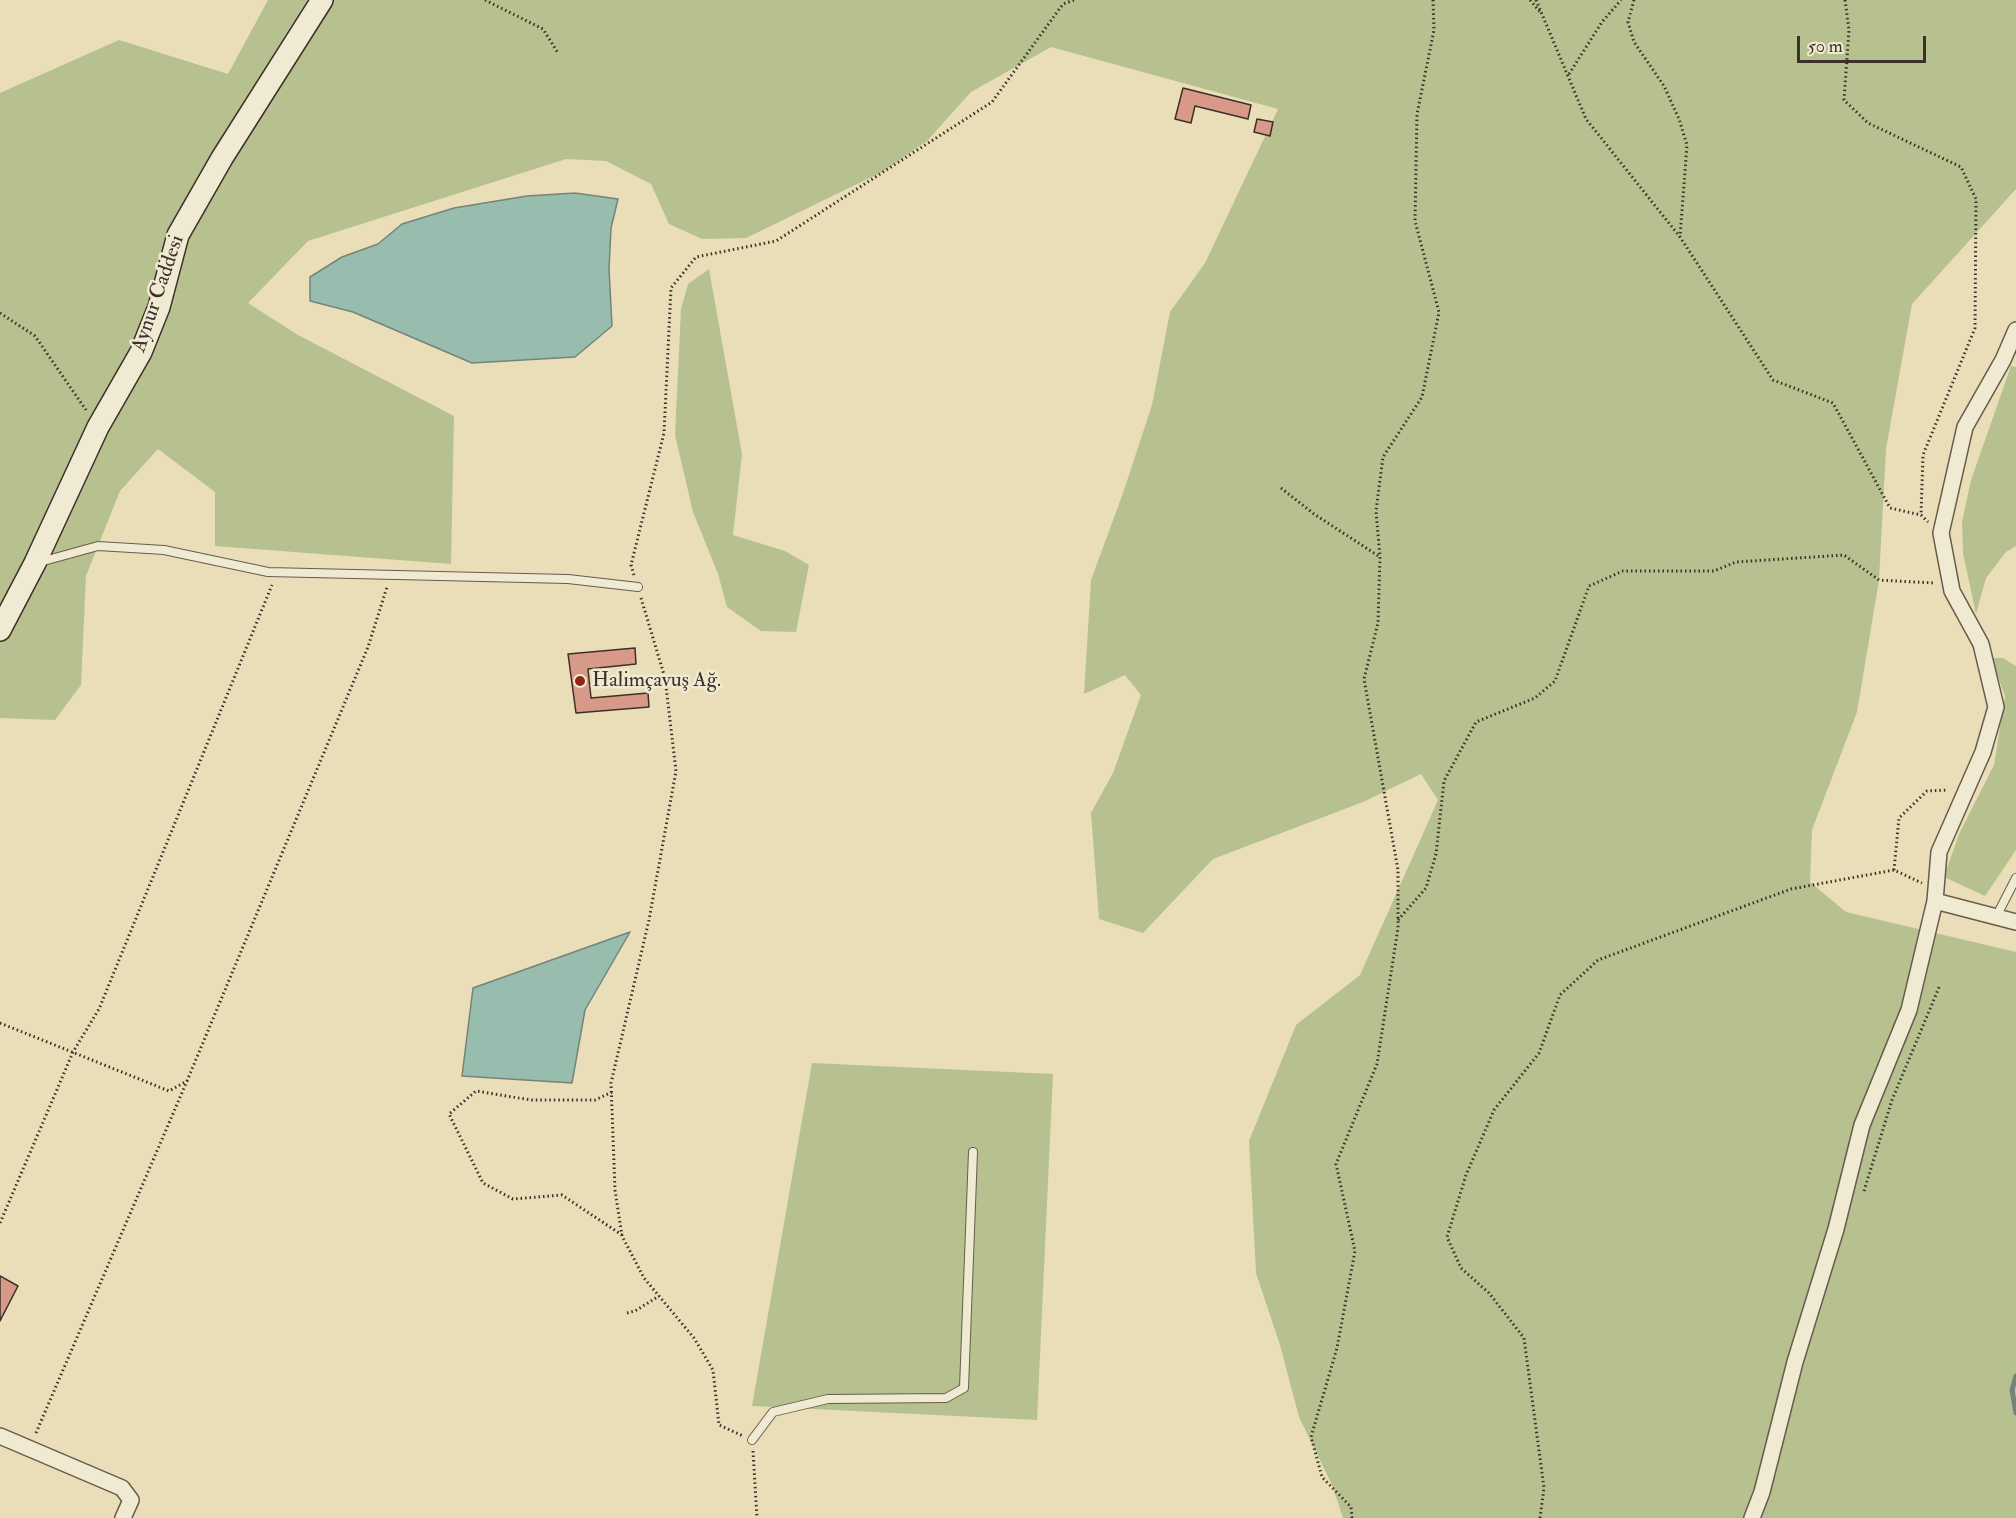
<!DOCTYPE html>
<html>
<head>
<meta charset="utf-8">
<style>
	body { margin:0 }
	#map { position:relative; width:2016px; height:1518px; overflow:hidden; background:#eadeb9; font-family:"IM FELL Double Pica",serif }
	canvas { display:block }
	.scale { position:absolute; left:1797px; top:36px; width:129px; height:27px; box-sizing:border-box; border:3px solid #3d2f29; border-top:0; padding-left:8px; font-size:18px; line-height:21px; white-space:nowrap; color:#3d2f29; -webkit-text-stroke:4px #f1ead2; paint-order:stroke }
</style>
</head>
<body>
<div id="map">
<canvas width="2016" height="1518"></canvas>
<div class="scale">50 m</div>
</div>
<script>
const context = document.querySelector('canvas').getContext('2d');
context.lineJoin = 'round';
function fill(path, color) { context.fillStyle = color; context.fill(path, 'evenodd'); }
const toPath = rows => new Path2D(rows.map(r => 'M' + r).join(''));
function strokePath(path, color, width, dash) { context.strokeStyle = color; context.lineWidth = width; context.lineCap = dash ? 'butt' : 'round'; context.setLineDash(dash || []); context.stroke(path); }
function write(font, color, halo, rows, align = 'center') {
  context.font = font + ' "IM FELL Double Pica",serif'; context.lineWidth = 5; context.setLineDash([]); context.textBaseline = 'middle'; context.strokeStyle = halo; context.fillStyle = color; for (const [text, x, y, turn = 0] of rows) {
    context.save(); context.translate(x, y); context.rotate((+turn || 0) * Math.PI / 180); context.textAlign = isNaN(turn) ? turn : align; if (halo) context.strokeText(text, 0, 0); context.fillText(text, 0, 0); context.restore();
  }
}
fill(toPath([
	[268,0,2016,0,2016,189,1912,304,1886,449,1879,580,1857,712,1812,830,1810,882,1846,912,2016,952,2016,1518,1343,1518,1332,1485,1299,1417,1280,1345,1256,1273,1249,1141,1296,1025,1360,975,1438,800,1421,774,1363,802,1213,859,1143,933,1099,919,1091,813,1113,773,1141,695,1125,675,1084,694,1091,580,1123,493,1152,405,1170,312,1205,263,1278,109,1051,47,971,92,927,141,882,172,746,238,702,239,669,224,651,184,606,161,566,159,308,241,248,303,298,335,454,416,451,564,215,546,215,492,158,449,120,491,86,576,81,685,55,720,0,718,0,93,119,40,228,74],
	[709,269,742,454,733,535,785,551,809,565,796,632,761,631,727,607,718,574,693,512,675,435,681,309,688,284],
	[2011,366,2016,367,2016,546,2006,552,1986,578,1976,614,1963,553,1962,522,1971,480],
	[1991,658,2003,658,2016,666,2016,850,1985,896,1944,877,1959,834,1994,765,2005,696],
	[812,1063,1053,1074,1037,1420,752,1406]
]), '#b7c18f');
const water = toPath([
	[575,193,618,199,611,228,609,269,612,326,575,357,472,363,353,312,310,301,310,277,342,257,378,244,402,224,454,208,527,196,575,193],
	[630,932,585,1010,572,1083,462,1076,473,988,630,932]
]);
fill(water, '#98bcae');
strokePath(water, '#748479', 1.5);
strokePath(toPath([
	[2016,1376,2012,1390,2016,1413]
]), '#748479', 5);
const building = toPath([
	[1183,88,1251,105,1248,119,1195,106,1191,123,1175,119,1183,88],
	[1257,119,1273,122,1270,136,1254,132,1257,119],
	[635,648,636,664,588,669,591,698,648,693,649,707,576,713,568,654,635,648],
	[0,1276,18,1286,0,1321,0,1276]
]);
fill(building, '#d79a88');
strokePath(building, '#3d2f29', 1.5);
const lane = toPath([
	[40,562,98,546,164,550,268,572,568,579,638,587],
	[1996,917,2016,878],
	[752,1440,773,1412,828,1399,946,1398,964,1388,973,1152]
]);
const street = toPath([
	[1935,901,2016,922],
	[0,1436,122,1488,131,1500,123,1518],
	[1752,1518,1762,1492,1795,1362,1836,1229,1862,1125,1909,1010,1935,901,1939,852,1983,752,1996,707,1981,644,1952,591,1941,533,1965,427,2003,360,2016,330]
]);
const secondary = toPath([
	[0,630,35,563,98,427,141,352,159,307,178,235,222,158,322,0]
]);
strokePath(lane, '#685b4d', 10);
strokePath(street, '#685b4d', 18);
strokePath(secondary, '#3d2f29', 24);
strokePath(toPath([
	[485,0,543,29,558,53],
	[1530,0,1540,12],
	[1536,0,1586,119,1680,237,1773,380,1833,403,1890,508,1921,515,1928,522],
	[1634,0,1628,22,1634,42,1664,86,1679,119,1687,145,1680,237],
	[1845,0,1849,30,1844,100,1868,123,1961,167,1976,199,1975,328,1923,455,1921,515],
	[1569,74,1602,22,1621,0],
	[0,313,35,336,86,410],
	[1281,488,1314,514,1380,557],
	[634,575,631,565,664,433,671,288,696,257,776,241,992,102,1063,4,1074,0],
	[641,598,665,678,676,771,649,920,611,1083,615,1190,622,1236,644,1278,694,1338,713,1370,719,1425,743,1436],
	[1894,870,1899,818,1927,791,1948,790],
	[1398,920,1426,888,1436,854,1444,781,1476,722,1535,698,1555,681,1589,586,1623,571,1714,571,1736,562,1844,555,1879,580,1934,583],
	[0,1023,169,1091,187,1081,368,647,387,587],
	[612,1092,595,1100,531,1100,476,1091,449,1114,483,1183,513,1199,562,1195,622,1235],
	[1864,1191,1892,1100,1940,985],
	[0,1223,73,1052,99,1009,272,585],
	[627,1313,635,1311,659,1296],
	[36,1433,187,1081],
	[753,1451,757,1518],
	[1352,1518,1351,1507,1322,1477,1311,1437,1337,1348,1355,1251,1336,1164,1377,1064,1398,928,1398,870,1364,679,1378,623,1380,557,1376,511,1383,457,1422,397,1439,312,1415,221,1417,114,1434,30,1433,0],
	[1540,1518,1544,1488,1524,1338,1489,1293,1461,1268,1447,1237,1466,1175,1494,1110,1539,1053,1560,995,1598,960,1791,889,1894,870,1922,883]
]), '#3d2f29', 3, [1.5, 3]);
strokePath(lane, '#f1ead2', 8);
strokePath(street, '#f1ead2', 15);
strokePath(secondary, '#f1ead2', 21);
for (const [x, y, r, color] of [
	[580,681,6,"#8f2418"]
]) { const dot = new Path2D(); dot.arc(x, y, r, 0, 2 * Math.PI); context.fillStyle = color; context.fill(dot); strokePath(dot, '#f1ead2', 2); }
write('21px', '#3d2f29', '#f1ead2', [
	["Aynur Caddesi",159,294,-71]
]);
write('21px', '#3d2f29', '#f1ead2', [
	["Halimçavuş Ağ.",592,681]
], 'left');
</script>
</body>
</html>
